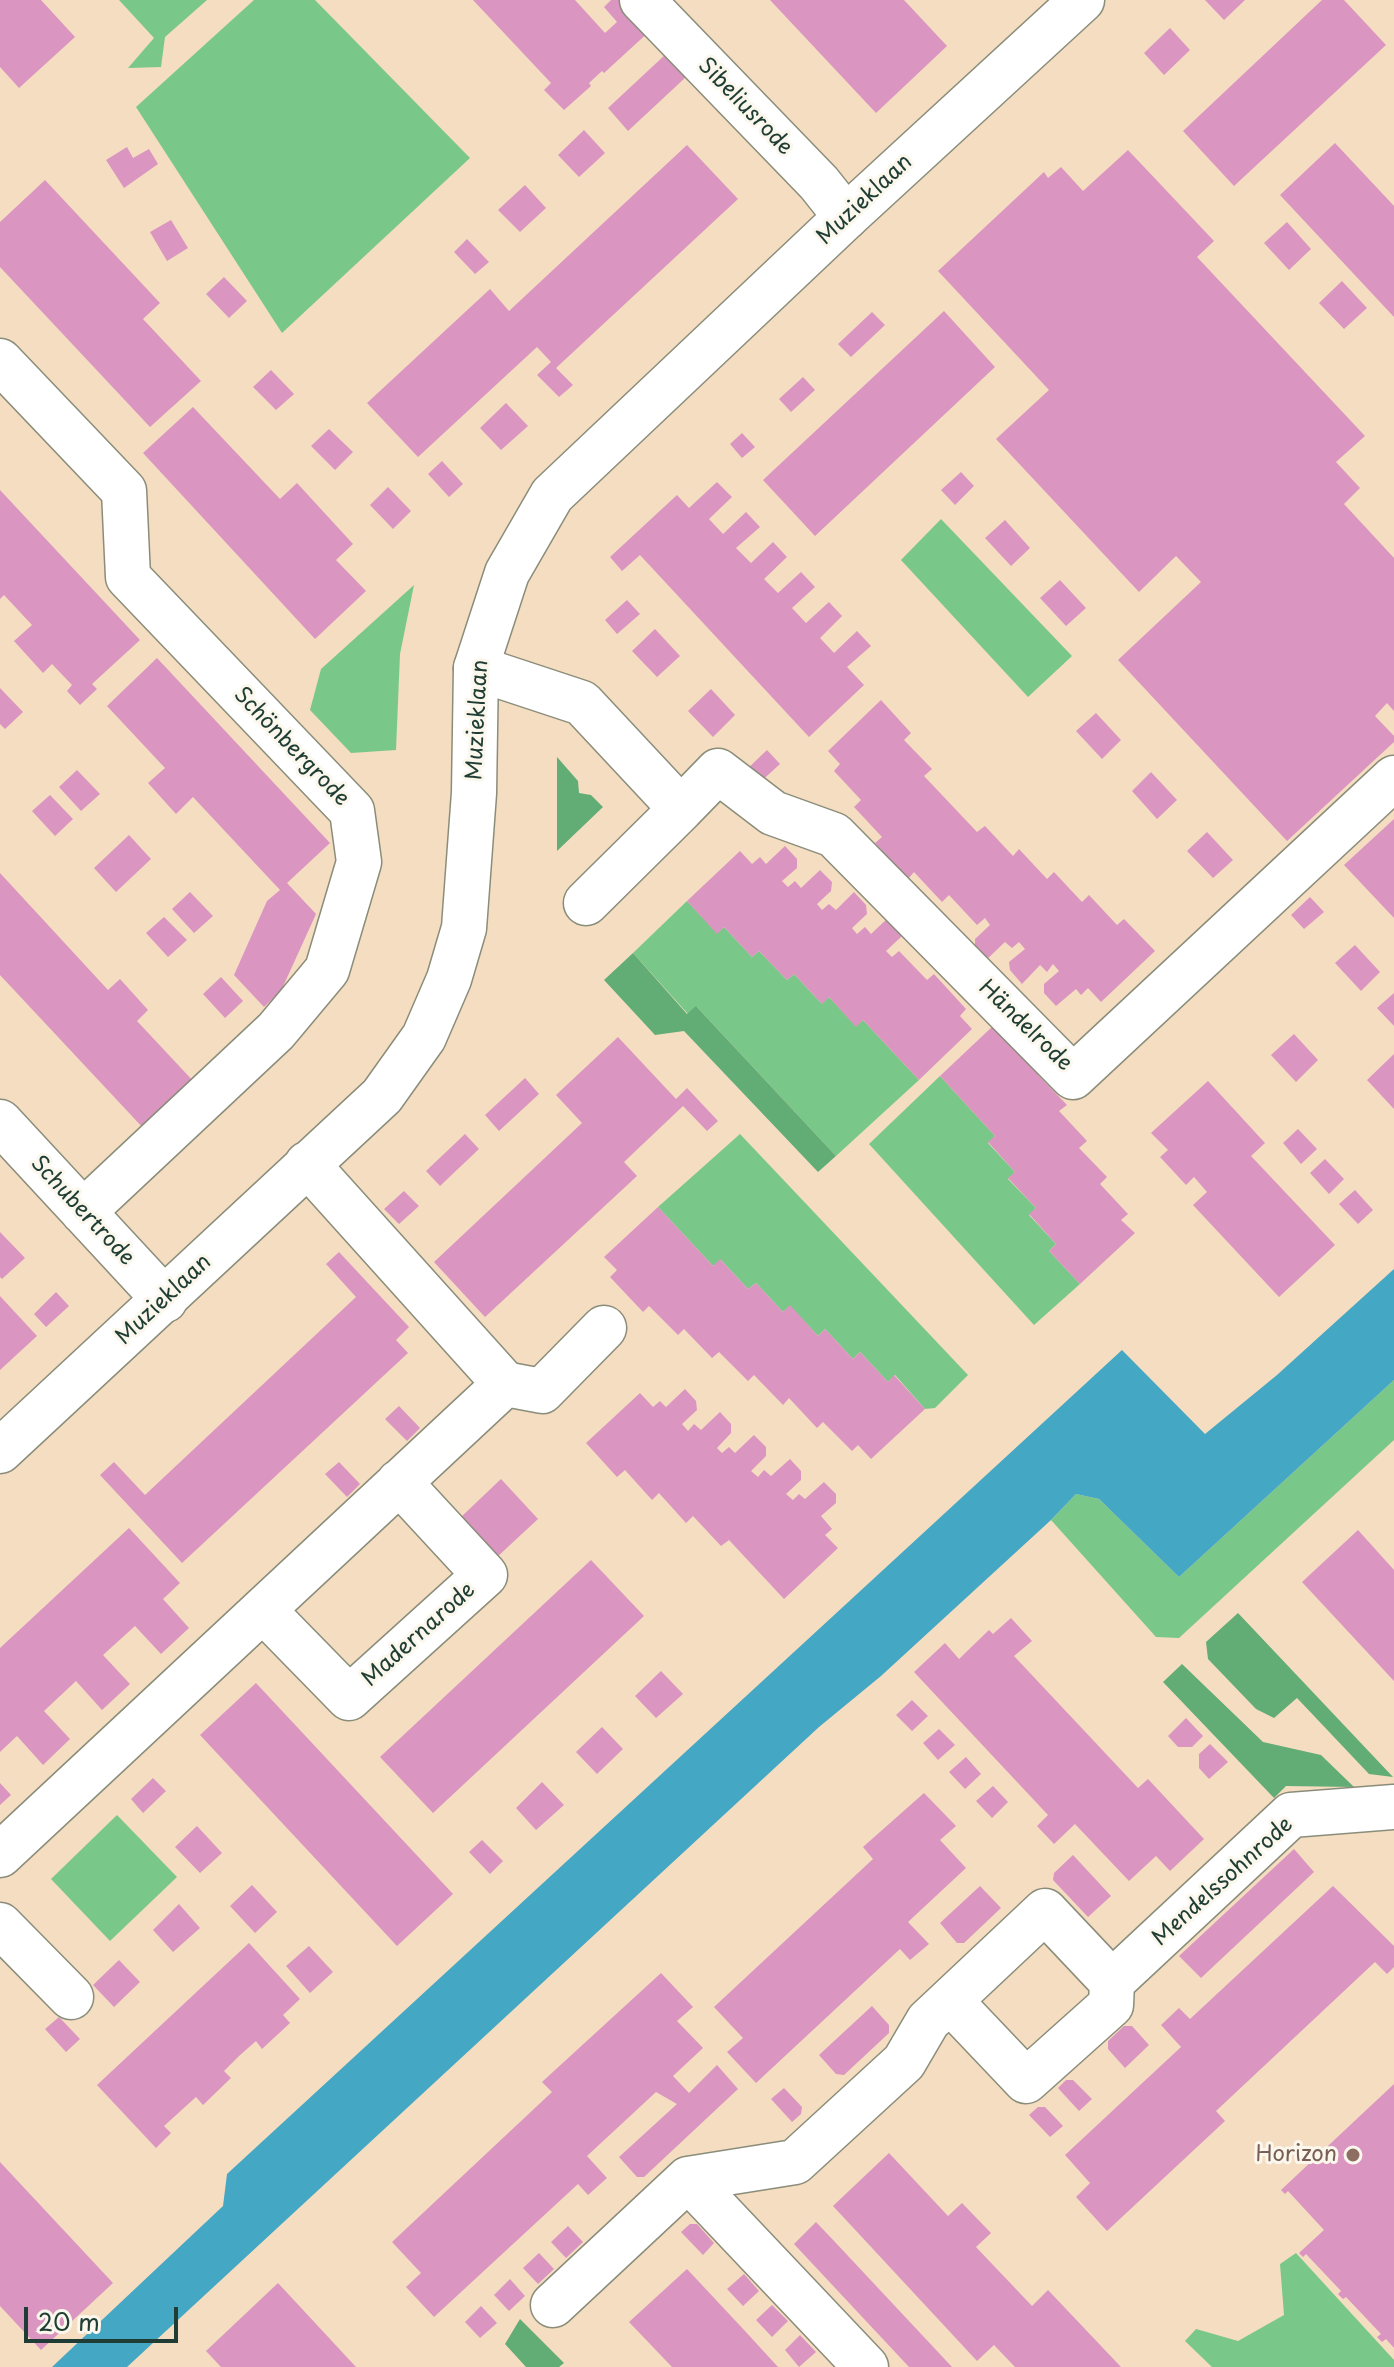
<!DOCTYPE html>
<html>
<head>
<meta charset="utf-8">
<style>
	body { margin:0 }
	#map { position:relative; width:1394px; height:2367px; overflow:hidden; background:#f5ddc1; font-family:"Playpen Sans",sans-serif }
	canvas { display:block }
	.scale { position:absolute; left:24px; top:2307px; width:154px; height:36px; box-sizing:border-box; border:4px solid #1f3d34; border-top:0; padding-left:10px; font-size:24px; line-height:28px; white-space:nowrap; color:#1f3d34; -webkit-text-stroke:6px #fbf7ec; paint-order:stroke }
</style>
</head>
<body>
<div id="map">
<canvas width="1394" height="2367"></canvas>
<div class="scale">20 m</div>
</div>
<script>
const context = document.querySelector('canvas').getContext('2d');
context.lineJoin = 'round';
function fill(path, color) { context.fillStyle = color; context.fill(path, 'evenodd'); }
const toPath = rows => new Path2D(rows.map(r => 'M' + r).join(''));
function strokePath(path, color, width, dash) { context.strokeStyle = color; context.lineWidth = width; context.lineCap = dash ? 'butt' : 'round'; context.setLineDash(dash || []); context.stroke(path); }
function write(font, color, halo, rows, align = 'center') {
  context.font = font + ' "Playpen Sans",sans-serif'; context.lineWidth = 6; context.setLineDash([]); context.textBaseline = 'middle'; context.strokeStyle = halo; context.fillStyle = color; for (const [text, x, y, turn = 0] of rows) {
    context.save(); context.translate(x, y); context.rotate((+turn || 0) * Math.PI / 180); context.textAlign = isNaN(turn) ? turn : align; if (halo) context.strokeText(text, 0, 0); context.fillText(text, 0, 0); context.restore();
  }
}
fill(toPath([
	[119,0,207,0,165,37,161,67,128,68,154,38],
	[254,0,315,0,470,158,282,333,136,107],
	[941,519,1072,656,1028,697,901,560],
	[414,585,400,654,396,750,351,753,310,710,321,669],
	[687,901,717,933,724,927,752,957,759,951,787,980,794,974,821,1003,829,997,856,1026,863,1020,919,1080,836,1156,697,1007,688,1014,633,953],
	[940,1076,995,1136,988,1143,1015,1172,1008,1179,1036,1208,1029,1215,1056,1244,1049,1251,1080,1284,1034,1325,869,1144],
	[740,1134,968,1375,935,1408,925,1409,895,1375,888,1382,860,1352,853,1359,825,1329,818,1336,790,1306,783,1312,756,1283,748,1289,721,1260,713,1266,658,1207],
	[1394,1380,1394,1440,1179,1638,1156,1637,1051,1520,1076,1494,1099,1499,1179,1577],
	[117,1815,177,1877,110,1941,51,1879],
	[1296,2253,1394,2360,1394,2367,1212,2367,1185,2341,1196,2329,1238,2341,1284,2315,1280,2264]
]), '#79c889');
fill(toPath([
	[557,757,578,781,579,793,591,795,603,807,557,851],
	[633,953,687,1014,696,1006,836,1156,818,1172,684,1031,655,1035,604,980],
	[1238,1613,1393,1777,1369,1774,1297,1698,1274,1718,1256,1709,1208,1659,1206,1642],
	[1182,1664,1263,1742,1321,1755,1354,1787,1286,1786,1274,1798,1163,1682],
	[520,2319,564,2363,559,2367,526,2367,505,2344]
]), '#62ac75');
fill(toPath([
	[1394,1269,1394,1380,1179,1577,1099,1499,1076,1494,1051,1520,881,1676,819,1727,127,2367,52,2367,223,2206,227,2174,1122,1350,1205,1434,1277,1375]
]), '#44a7c4');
fill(toPath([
	[0,0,41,0,75,37,19,88,0,67],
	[473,0,575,0,605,33,617,22,604,7,611,0,633,0,652,29,604,73,602,71,589,83,591,86,564,110,544,90,551,83],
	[770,0,904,0,947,46,876,113],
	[1205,0,1245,0,1224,20],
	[1322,0,1344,0,1386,45,1234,186,1183,131],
	[1170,28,1190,50,1164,75,1144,53],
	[666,54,686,77,628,131,608,108],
	[584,130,605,153,579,177,558,155],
	[1335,143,1394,206,1394,317,1280,195],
	[687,145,738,199,556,368,573,385,559,397,537,375,551,362,537,347,418,457,367,403,490,289,509,311],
	[127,147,133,158,149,149,158,164,124,188,106,160],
	[1128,150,1214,241,1197,257,1365,436,1336,462,1360,488,1344,504,1394,558,1394,711,1387,703,1375,716,1394,736,1394,742,1287,841,1118,660,1201,582,1176,556,1139,592,996,439,1049,390,938,271,1044,172,1048,178,1061,167,1083,191],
	[45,180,160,303,143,319,201,381,150,427,0,267,0,222],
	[525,185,546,208,520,232,498,210],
	[171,220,188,248,167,261,150,232],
	[1287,222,1311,249,1289,270,1264,243],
	[467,239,489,262,475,274,454,252],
	[224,277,247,301,229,318,206,294],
	[1342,281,1367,308,1344,329,1319,303],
	[944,311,995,367,815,536,763,480],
	[872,312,885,325,851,357,838,344],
	[271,370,294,394,276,410,253,387],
	[803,377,815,390,791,412,779,399],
	[506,403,528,426,501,450,480,428],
	[193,407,280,499,297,483,353,544,336,560,366,591,315,639,143,453],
	[329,429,353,452,335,470,311,446],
	[742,433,755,447,742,458,730,444],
	[442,461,463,484,449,497,428,474],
	[961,472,974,486,955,505,941,490],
	[717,482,732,497,709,519,723,534,746,512,760,527,736,548,751,563,773,542,787,557,764,579,778,593,801,572,815,587,792,608,806,623,829,602,842,616,820,638,834,653,857,631,871,646,847,667,864,685,809,737,640,555,622,571,610,557,677,495,689,508],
	[388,487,411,511,393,529,370,505],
	[0,490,140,640,92,684,97,689,80,705,67,691,72,685,52,664,43,673,14,641,32,625,4,595,0,599],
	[1005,520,1030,548,1011,566,985,538],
	[1060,580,1086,608,1066,626,1040,598],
	[627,600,640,614,617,634,605,620],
	[655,629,680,656,657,677,632,651],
	[157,658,330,843,287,883,316,914,281,991,264,1007,234,975,267,901,280,890,193,797,176,814,148,783,165,768,107,706],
	[0,688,23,712,5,729,0,724],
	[711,689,735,715,713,737,688,711],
	[881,700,911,733,904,740,932,769,924,776,977,832,985,826,1013,856,1019,849,1047,879,1054,872,1082,902,1089,895,1117,925,1124,919,1155,951,1101,1002,1088,988,1081,995,1076,989,1056,1006,1044,993,1044,984,1059,971,1053,964,1047,972,1040,965,1022,984,1010,970,1009,962,1025,949,1019,942,1012,948,1005,942,986,960,975,948,975,939,990,925,985,918,977,925,949,895,942,902,914,872,908,879,875,843,882,837,854,807,861,800,834,771,840,764,828,751],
	[1096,713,1121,740,1102,759,1076,731],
	[767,750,780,764,757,785,745,771],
	[77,770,100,794,81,811,59,787],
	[1151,772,1177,800,1157,819,1132,791],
	[50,795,73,819,55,836,32,811],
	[1394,819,1394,918,1344,865],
	[1207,832,1233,860,1213,878,1187,851],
	[129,835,151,859,116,892,94,868],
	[785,846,797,859,797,868,782,881,788,887,795,881,801,888,820,870,832,882,831,891,817,904,822,910,829,904,836,910,854,892,866,905,867,914,852,928,857,934,865,927,871,934,890,916,902,928,901,937,886,951,892,957,899,951,927,980,934,974,966,1009,960,1016,972,1029,919,1080,863,1020,856,1027,829,997,822,1004,794,974,787,980,759,951,752,957,724,927,717,934,687,901,740,851,752,864,760,857,766,864],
	[0,873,108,990,120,979,148,1010,137,1021,195,1083,145,1130,0,975],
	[190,892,213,916,194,933,172,909],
	[1310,897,1324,912,1304,929,1291,915],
	[164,917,187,940,168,957,146,933],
	[1355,945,1380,972,1361,991,1335,963],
	[221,977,243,1001,225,1018,203,994],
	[1394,993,1394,1026,1377,1008],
	[993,1026,1046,1069,1038,1075,1067,1105,1059,1111,1087,1141,1079,1148,1107,1177,1100,1184,1128,1214,1121,1220,1135,1233,1080,1284,1049,1251,1056,1244,1029,1214,1036,1208,1008,1178,1015,1172,988,1142,995,1136,940,1076],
	[1294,1034,1318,1060,1296,1082,1271,1055],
	[618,1037,676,1099,687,1088,718,1121,707,1131,683,1106,624,1162,637,1176,485,1317,434,1262,582,1123,556,1095],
	[1394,1054,1394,1109,1367,1080],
	[525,1078,539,1094,499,1131,485,1115],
	[1208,1081,1265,1143,1251,1156,1335,1245,1279,1297,1193,1205,1207,1192,1194,1177,1186,1185,1160,1157,1168,1150,1151,1133],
	[1298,1129,1317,1149,1301,1164,1283,1143],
	[465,1134,479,1149,440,1186,426,1171],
	[1325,1159,1344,1179,1329,1194,1310,1173],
	[1355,1190,1373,1210,1358,1224,1339,1204],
	[404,1191,419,1206,399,1224,384,1209],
	[658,1207,713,1266,720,1259,748,1289,756,1283,783,1312,790,1305,818,1336,825,1329,853,1359,860,1352,888,1382,894,1375,925,1409,871,1459,858,1445,852,1451,823,1422,817,1428,789,1398,783,1405,754,1375,748,1381,719,1352,712,1358,684,1329,678,1335,649,1306,643,1312,610,1277,617,1270,604,1257],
	[0,1232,25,1258,2,1279,0,1277],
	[339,1252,409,1327,396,1340,408,1353,182,1563,100,1475,114,1462,145,1495,356,1297,326,1264],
	[56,1292,69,1306,46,1327,34,1314],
	[0,1296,37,1336,0,1370],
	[685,1389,696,1401,697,1410,682,1424,688,1431,694,1424,701,1430,720,1412,731,1424,731,1433,717,1448,722,1453,729,1447,735,1453,754,1435,766,1447,766,1456,751,1471,758,1477,764,1470,771,1476,790,1459,801,1471,801,1480,786,1494,793,1500,799,1494,805,1499,824,1482,836,1494,836,1503,821,1516,832,1529,825,1535,838,1548,784,1599,729,1540,721,1546,693,1516,686,1523,659,1493,652,1500,625,1470,617,1477,586,1443,640,1393,653,1407,660,1401,666,1407],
	[399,1406,420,1428,407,1441,385,1419],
	[339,1462,360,1484,347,1497,325,1474],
	[501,1479,538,1519,496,1558,460,1518],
	[129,1528,180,1583,163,1599,189,1628,161,1654,135,1626,103,1655,130,1684,102,1710,76,1681,44,1711,70,1739,43,1765,17,1736,0,1752,0,1648],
	[1358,1530,1394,1570,1394,1681,1302,1582],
	[591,1560,644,1616,433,1813,380,1757],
	[1011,1618,1032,1641,1014,1656,1138,1788,1148,1779,1204,1839,1170,1871,1156,1856,1129,1881,1075,1824,1054,1844,1037,1826,1048,1815,914,1672,945,1643,959,1659,989,1630,993,1634],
	[661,1671,683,1694,656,1718,635,1696],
	[256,1683,453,1894,397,1946,200,1735],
	[912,1700,928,1716,912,1731,896,1715],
	[1186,1718,1203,1736,1192,1747,1178,1747,1168,1736],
	[602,1727,623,1749,597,1774,576,1752],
	[939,1729,955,1745,938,1760,923,1743],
	[1210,1744,1228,1762,1209,1779,1199,1768,1199,1754],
	[966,1757,981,1774,965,1789,949,1772],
	[153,1778,166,1791,143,1813,131,1799],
	[542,1782,564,1805,536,1830,516,1808],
	[0,1783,11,1795,0,1805],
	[993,1786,1008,1802,992,1818,976,1801],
	[924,1793,956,1826,940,1840,966,1868,908,1922,929,1944,910,1960,900,1949,756,2083,727,2052,743,2038,714,2007,873,1859,863,1847],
	[197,1826,222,1853,200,1873,175,1847],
	[482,1840,503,1861,490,1874,469,1852],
	[1294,1849,1314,1872,1201,1978,1179,1956],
	[1073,1855,1111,1896,1088,1917,1053,1880,1054,1873],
	[252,1885,277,1912,255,1933,230,1906],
	[980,1886,1001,1908,964,1943,957,1943,940,1923],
	[1333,1886,1394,1946,1394,1967,1387,1974,1375,1962,1216,2111,1225,2121,1107,2231,1076,2197,1090,2183,1065,2155,1181,2047,1161,2025,1179,2008,1190,2019],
	[179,1904,200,1928,173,1952,153,1930],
	[249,1943,300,1999,283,2015,290,2023,262,2049,256,2041,239,2056,224,2071,231,2078,203,2105,196,2097,164,2126,171,2133,156,2148,97,2085],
	[309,1946,333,1972,310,1993,286,1966],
	[119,1960,140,1982,114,2007,93,1985],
	[661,1973,693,2007,677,2021,703,2048,673,2076,689,2093,717,2065,738,2089,644,2177,637,2177,619,2157,677,2104,656,2092,587,2156,607,2178,588,2195,578,2184,434,2317,406,2287,421,2273,392,2242,552,2092,542,2082],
	[872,2006,889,2025,889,2033,844,2075,836,2074,819,2055],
	[59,2017,80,2039,66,2052,45,2029],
	[1124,2026,1132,2026,1149,2045,1125,2068,1108,2049,1108,2041],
	[1066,2080,1073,2080,1092,2099,1079,2111,1058,2088],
	[1394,2084,1394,2348,1386,2339,1382,2342,1377,2337,1381,2334,1346,2297,1343,2299,1338,2294,1341,2291,1306,2254,1303,2257,1299,2253,1324,2230,1288,2191,1285,2194,1281,2190],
	[784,2088,802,2107,801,2114,792,2122,771,2099],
	[1038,2107,1045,2107,1063,2126,1050,2137,1029,2115],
	[889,2153,948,2216,962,2203,991,2233,976,2247,1032,2306,1048,2290,1121,2367,1015,2367,994,2345,977,2361,833,2206],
	[0,2162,113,2283,41,2350,0,2306],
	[816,2222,835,2242,952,2367,909,2367,794,2244],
	[690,2224,697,2224,714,2243,703,2255,681,2232],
	[568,2226,583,2242,566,2258,551,2242],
	[539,2253,554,2269,538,2284,523,2268],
	[687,2269,745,2331,778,2367,672,2367,629,2322],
	[744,2274,759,2291,743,2306,727,2289],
	[510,2279,525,2296,509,2311,494,2295],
	[278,2283,356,2367,221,2367,206,2351],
	[772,2305,788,2321,772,2337,756,2320],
	[481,2306,497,2323,480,2338,465,2322],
	[800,2335,816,2352,799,2367,785,2350]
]), '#da95c0');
const minor = toPath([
	[642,0,819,183,846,217],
	[0,361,124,491,128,577,352,811,359,862,327,970,276,1031,83,1212],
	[476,668,582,703,681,809,718,771,773,813,834,835,1073,1077,1394,778],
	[586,903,681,809],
	[0,1122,165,1300],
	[307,1164,505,1384,542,1391,604,1328],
	[263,1610,349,1698,485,1575,399,1482],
	[0,1855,505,1384],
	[0,1925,71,1997],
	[950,2001,1026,2081,1111,2005,1112,1982],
	[688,2179,866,2367],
	[553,2305,688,2179,795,2162,904,2062,928,2021,1045,1911,1112,1982,1291,1815,1394,1807]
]);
const tertiary = toPath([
	[0,1451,382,1096,424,1037,449,979,464,928,474,793,476,668,507,573,552,495,846,217,1082,0]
]);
strokePath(minor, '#8a8d7a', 47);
strokePath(tertiary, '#8a8d7a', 47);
strokePath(minor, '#fff', 44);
strokePath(tertiary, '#fff', 44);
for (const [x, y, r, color] of [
	[1353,2155,8,"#8d6e63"]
]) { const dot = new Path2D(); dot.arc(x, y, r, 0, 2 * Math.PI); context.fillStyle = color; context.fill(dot); strokePath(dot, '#fbf7ec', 3); }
write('22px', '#1f3d34', '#fbf7ec', [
	["Sibeliusrode",745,107,46],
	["Muzieklaan",865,200,-43],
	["Muzieklaan",478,720,-87],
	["Schönbergrode",291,747,46],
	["Händelrode",1025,1026,44],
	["Schubertrode",82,1211,47],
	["Muzieklaan",164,1300,-43],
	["Madernarode",419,1635,-42],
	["Mendelssohnrode",1223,1882,-42]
]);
write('22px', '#785e54', '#fbf7ec', [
	["Horizon",1337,2155]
], 'right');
</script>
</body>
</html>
